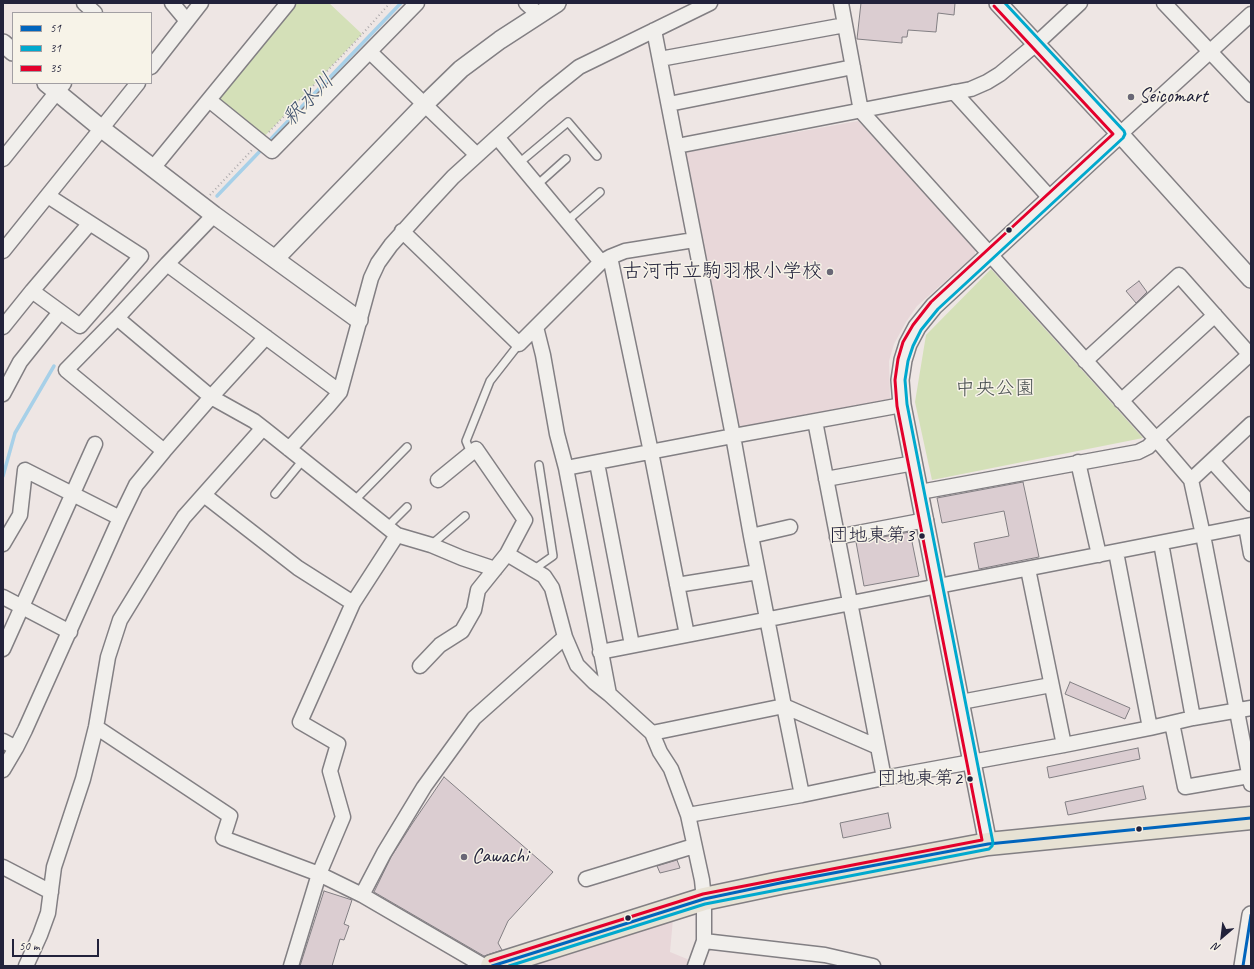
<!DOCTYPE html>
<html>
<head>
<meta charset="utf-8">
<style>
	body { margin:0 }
	#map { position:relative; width:1254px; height:969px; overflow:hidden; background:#eee6e4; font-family:Caveat,sans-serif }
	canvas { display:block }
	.frame { position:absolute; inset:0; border:4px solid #22223b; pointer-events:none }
	.legend { position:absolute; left:12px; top:12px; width:140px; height:72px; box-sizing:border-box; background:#f7f3e8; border:1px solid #a29fa3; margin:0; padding:5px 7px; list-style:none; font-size:12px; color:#22223b }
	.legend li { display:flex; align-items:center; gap:8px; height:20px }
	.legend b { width:20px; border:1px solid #a29fa3 }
	.north { position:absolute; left:1202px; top:917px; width:40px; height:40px; -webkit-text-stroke:3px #f7f3e8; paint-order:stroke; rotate:208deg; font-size:11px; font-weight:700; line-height:16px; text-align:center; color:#22223b }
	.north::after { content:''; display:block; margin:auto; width:14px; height:18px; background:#22223b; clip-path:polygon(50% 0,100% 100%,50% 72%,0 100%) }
	.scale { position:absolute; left:12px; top:939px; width:87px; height:18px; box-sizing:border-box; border:2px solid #22223b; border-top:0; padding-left:5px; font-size:12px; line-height:14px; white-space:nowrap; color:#22223b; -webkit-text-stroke:3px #f7f3e8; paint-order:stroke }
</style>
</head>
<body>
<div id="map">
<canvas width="1254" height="969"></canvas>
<div class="frame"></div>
<ul class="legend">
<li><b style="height:5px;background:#0065bd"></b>51</li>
<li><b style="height:5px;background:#00a9ce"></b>31</li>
<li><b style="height:5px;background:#e4002b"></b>35</li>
</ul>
<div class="north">N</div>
<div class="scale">50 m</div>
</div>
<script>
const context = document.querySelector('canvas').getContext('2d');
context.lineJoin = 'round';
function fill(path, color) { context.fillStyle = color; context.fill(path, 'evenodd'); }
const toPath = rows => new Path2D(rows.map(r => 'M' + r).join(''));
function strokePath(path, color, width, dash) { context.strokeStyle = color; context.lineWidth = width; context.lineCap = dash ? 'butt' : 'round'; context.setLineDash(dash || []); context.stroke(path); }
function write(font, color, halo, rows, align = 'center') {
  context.font = font + ' Caveat,"Klee One",sans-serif'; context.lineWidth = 3; context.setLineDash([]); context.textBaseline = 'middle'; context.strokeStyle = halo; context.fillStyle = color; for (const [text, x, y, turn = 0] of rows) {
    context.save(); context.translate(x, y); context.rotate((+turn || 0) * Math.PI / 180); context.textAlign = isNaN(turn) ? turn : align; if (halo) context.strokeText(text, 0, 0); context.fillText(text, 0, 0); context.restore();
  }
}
fill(toPath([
	[858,121,975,247,975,255,917,306,906,322,894,344,889,361,890,399,740,427,737,425,684,155,688,152],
	[673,919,670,952,692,961,690,966,521,966]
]), '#e8d7d9');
fill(toPath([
	[290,3,329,3,362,34,260,141,211,97],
	[991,269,1143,438,932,480,915,402,926,335]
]), '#d4e0b8');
strokePath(toPath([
	[267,143,401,3],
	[217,196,263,148],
	[3,476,15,433,54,366]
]), '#a7d0e8', 3.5);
const building = toPath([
	[861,3,955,3,954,15,938,13,936,32,908,30,907,37,902,37,902,43,857,39,861,3],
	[1139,281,1147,292,1136,303,1126,291,1139,281],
	[1023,482,1039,557,979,569,974,543,1009,536,1004,511,942,523,937,498,1023,482],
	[910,532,919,576,864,586,856,542,910,532],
	[1070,682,1130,708,1125,719,1065,694,1070,682],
	[1138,748,1140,759,1049,778,1047,767,1138,748],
	[444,777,553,872,508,921,498,943,502,950,484,956,374,892,391,857,412,824,444,777],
	[1143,786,1146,799,1068,815,1065,802,1143,786],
	[888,813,891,828,843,838,840,823,888,813],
	[677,860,680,868,660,873,657,866,677,860],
	[324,891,352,900,344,924,349,926,344,940,340,939,332,966,300,966,324,891]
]);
fill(building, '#dbcdd1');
strokePath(building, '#827f83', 1);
const service = toPath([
	[519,163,568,122,597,156],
	[537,185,566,159],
	[567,221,600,192],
	[471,453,466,441,490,381,519,344],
	[275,494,303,460],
	[354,501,407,447],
	[387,527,407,507],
	[431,545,465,516],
	[533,570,553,556,539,465]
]);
const minor = toPath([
	[84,3,95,13],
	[172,3,187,21],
	[526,3,538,14],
	[841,3,861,111,1156,439,1191,480,1203,535,1251,784],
	[1164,3,1251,95],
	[654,30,733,436,751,536,784,706,802,795],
	[370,52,477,155],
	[660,59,845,25],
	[151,67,201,3],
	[954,92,1051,199],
	[209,100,272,151,417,3],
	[669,104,853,67],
	[1120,134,1251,14],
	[497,137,601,262],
	[677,146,971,89,987,82,1000,74,1036,44,1080,3],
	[3,159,64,83],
	[153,168,288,3],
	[214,215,167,264,340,392],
	[402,231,519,344,536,327],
	[3,251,138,83],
	[610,257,651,452,687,635],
	[32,291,90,223],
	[117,318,211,397,254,421,263,428],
	[3,327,32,291,80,326,141,256,48,196],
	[1085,361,1179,275,1251,356],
	[3,394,20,362,60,312],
	[1121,401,1215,315],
	[815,421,884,778],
	[289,449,329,405,340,392,371,278,378,263,391,245,427,205,453,177,497,137,544,95,579,67,710,3],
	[164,451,66,370,117,318,167,264],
	[1212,461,1251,504],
	[1078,462,1099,555],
	[597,463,632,645],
	[566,468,733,436,902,405],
	[826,479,914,463],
	[1191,480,1251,424],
	[920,492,1138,452,1148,447,1156,439,1249,355],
	[204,495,298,568,353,603],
	[1246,526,1251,554],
	[751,536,790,527],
	[837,537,926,520],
	[1161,543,1193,718],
	[3,544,20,515,25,470,120,518],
	[1116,552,1150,728],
	[507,554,544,576,552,588,565,637,577,665,594,682,609,694,652,733,660,752,671,769,688,815,702,880,704,899,704,941,695,966],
	[1028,569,1064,745],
	[677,585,758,572],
	[3,597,70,632],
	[3,649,95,444],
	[600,652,1251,525],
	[420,666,440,645,462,631,474,610,478,590,507,554,525,520,476,449,438,480],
	[609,694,566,468,557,434,543,355,536,327,601,262,610,257,625,251,694,240],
	[961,702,1051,685],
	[1172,723,1185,787,1249,776],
	[96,727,230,816,223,838,319,874,362,895,484,966],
	[652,733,784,706,878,747],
	[3,741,16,748],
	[3,770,16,748,25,730,120,518,136,485,164,451,211,397,266,337],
	[688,815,802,795,884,778,1064,745,1150,728,1193,718,1251,708],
	[3,867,51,892],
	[586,879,694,846],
	[362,895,384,853,424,787,474,718,565,637],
	[704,941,825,955,873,966],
	[26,966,40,935,48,913,54,867,83,779,96,727,108,657,120,620,161,553,184,517,263,428,397,535,431,545,462,558,495,569],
	[291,966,319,874,343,817,330,771,338,744,300,722,353,603,397,535]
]);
const tertiary = toPath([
	[998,3,1120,134,1251,279],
	[3,43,13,52],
	[46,83,102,129,214,215,359,320],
	[275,259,425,104,461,69,500,40,557,3],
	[988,844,902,405,900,380,903,360,908,344,917,327,934,306,1120,134],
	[1243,966,1251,915]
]);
const primary = toPath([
	[492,966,704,899,780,883,988,844,1251,818]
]);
strokePath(service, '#827f83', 10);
strokePath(minor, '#827f83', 17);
strokePath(tertiary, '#827f83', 20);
strokePath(primary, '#827f83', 25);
strokePath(toPath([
	[269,132,356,41,390,3],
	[210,195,252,150]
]), '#adaaac', 2, [1, 3]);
strokePath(service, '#f1efec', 7);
strokePath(minor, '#f1efec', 14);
strokePath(tertiary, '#f1efec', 17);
strokePath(primary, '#e7e2d4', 22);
strokePath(toPath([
	[492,966,704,899,780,883,988,844,1251,818],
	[1243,966,1251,915]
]), '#0065bd', 3);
strokePath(toPath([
	[509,966,705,904,989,849,992,846,993,843,907,404,905,380,908,361,913,346,921,330,938,309,1123,138,1125,134,1124,131,1005,3]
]), '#00a9ce', 3);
strokePath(toPath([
	[490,961,703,894,982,840,897,406,895,380,898,359,903,342,913,325,931,302,1113,134,994,6]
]), '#e4002b', 3);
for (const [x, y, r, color] of [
	[1131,97,4,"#696776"],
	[1009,230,3.5,"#22223b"],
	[830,272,4,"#696776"],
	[922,536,3.5,"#22223b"],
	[970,779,3.5,"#22223b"],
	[1139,829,3.5,"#22223b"],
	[464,857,4,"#696776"],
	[628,918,3.5,"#22223b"]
]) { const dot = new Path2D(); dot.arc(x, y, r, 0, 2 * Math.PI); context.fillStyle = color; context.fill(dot); strokePath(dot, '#f7f3e8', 1.5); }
write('19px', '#22223b', '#f7f3e8', [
	["団地東第3",914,536],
	["団地東第2",962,779]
], 'right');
write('20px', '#22223b', '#f7f3e8', [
	["Seicomart",1139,97],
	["古河市立駒羽根小学校",822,272,"right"],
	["Cawachi",472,857]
], 'left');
write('20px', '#495051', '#f7f3e8', [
	["中央公園",995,389]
]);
write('italic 21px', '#41536f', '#f7f3e8', [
	["釈水川",309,100,-46]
]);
</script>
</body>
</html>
